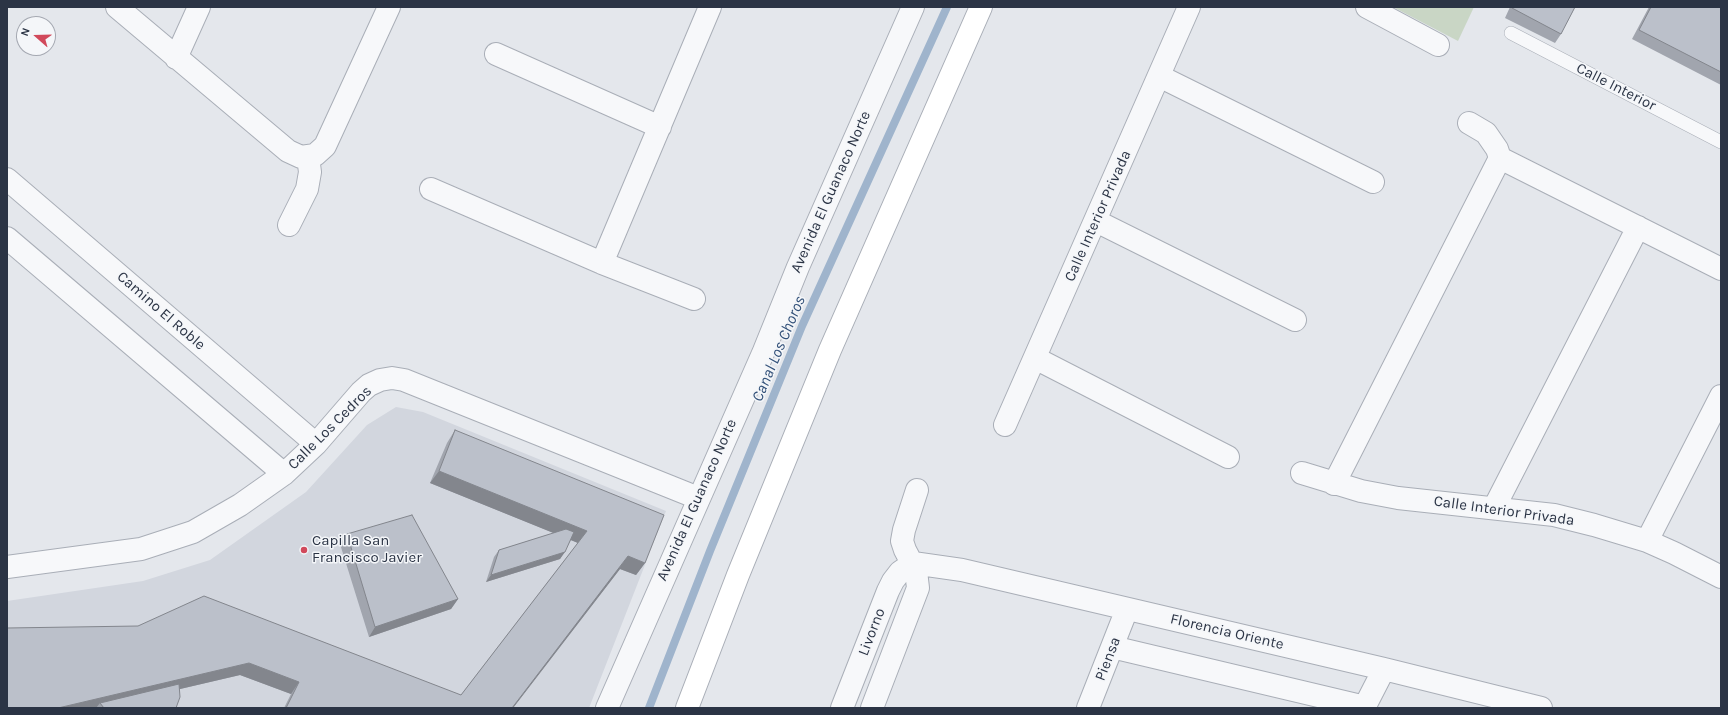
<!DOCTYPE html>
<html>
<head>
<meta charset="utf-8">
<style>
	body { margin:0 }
	#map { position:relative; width:1728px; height:715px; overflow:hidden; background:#e4e7ec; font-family:Karla,sans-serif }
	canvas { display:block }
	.frame { position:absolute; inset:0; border:8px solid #2b3445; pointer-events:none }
	.north { position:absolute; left:16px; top:16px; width:40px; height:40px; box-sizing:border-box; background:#f4f6f9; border:1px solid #a4a8b1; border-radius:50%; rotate:290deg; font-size:11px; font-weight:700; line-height:16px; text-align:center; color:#2b3445 }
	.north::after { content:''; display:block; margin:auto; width:14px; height:18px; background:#d1495b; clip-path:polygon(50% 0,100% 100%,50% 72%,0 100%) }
</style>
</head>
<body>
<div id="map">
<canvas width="1728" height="715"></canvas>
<div class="frame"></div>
<div class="north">N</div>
</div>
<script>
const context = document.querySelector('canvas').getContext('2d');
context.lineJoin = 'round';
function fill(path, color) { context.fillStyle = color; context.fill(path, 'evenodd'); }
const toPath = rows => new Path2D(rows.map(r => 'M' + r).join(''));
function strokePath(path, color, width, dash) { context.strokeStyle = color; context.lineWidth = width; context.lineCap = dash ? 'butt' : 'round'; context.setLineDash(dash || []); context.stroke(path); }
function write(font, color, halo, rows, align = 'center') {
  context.font = font + ' Karla,sans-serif'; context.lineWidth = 3; context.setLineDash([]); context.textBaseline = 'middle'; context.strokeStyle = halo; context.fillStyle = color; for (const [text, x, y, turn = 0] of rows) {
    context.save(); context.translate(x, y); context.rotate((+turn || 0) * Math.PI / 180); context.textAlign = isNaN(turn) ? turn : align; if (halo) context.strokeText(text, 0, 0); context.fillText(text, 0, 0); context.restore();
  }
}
fill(toPath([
	[396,407,423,412,666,511,589,708,7,708,7,601,143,581,210,560,306,492,367,425]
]), '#d2d6de');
fill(toPath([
	[1393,7,1474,7,1458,41]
]), '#c9d6c5');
strokePath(toPath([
	[649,708,710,551,802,326,947,7]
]), '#9fb4cc', 8);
const lane = toPath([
	[1511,33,1721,142]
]);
const street = toPath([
	[117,7,288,151,301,157,315,155,325,146,389,7],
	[1367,7,1438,45],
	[496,54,660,127],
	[176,58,199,7],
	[1159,76,1373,182],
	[1500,158,1721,269],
	[7,179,316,444],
	[431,189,602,263,694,299],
	[1096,221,1295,320],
	[289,225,307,189,310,172,308,157],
	[7,238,284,474],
	[602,263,710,7],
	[1035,358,1228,457],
	[1005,425,1189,7],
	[1302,473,1361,491,1398,498,1554,515,1594,525,1647,541,1674,553,1721,577],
	[1334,484,1500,158,1497,149,1486,133,1469,123],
	[1494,508,1638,227],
	[1647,541,1721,396],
	[913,563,962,570,1384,669,1541,708],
	[7,567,141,549,193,532,240,505,284,474,316,444,361,392,369,385,380,380,392,378,404,380,698,498],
	[1112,647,1365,707],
	[607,708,764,351,798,267,913,7],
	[842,708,888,591,893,581,900,572,913,563],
	[872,708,918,588,916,571,905,550,902,541,904,530,917,490],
	[1088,708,1127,609],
	[1364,708,1384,669]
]);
const secondary = toPath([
	[687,708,738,575,830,350,981,7]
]);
strokePath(lane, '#a9aeb7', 14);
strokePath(street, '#a9aeb7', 24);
strokePath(secondary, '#a9aeb7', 24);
strokePath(lane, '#f7f8fa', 13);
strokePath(street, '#f7f8fa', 22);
strokePath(secondary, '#fff', 22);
fill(toPath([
	[1510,7,1575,7,1561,34,1555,43,1505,18],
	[1649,7,1719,7,1721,8,1721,85,1632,39],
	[455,430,645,563,636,575,620,569,513,708,284,708,291,694,240,675,180,689,176,708,7,708,7,628,461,695,578,543,571,540,560,559,486,582,494,557,499,550,554,533,430,483,447,443],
	[347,534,458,599,451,609,369,637,340,544]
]), '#a1a5ae');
fill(toPath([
	[439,471,587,531,578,543,430,483],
	[565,552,560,559,486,582,491,575],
	[628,556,645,563,636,575,620,569,513,708,512,708],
	[458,599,451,609,369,637,375,627],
	[249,663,299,682,291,694,240,675,103,707,100,703,96,708,58,708]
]), '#83868d');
const building = toPath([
	[1512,7,1575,7,1561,34,1512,8,1512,7],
	[1651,7,1719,7,1721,8,1721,72,1639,30,1651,7],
	[455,430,664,515,645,563,628,556,512,708,286,708,299,682,249,663,58,708,7,708,7,628,138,626,204,596,461,695,587,531,439,471,455,430],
	[412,515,458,599,375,627,347,534,412,515],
	[566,529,574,532,565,552,491,575,499,550,566,529],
	[179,684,180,697,176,708,104,708,100,703,179,684]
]);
fill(building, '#bbc0ca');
strokePath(building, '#83868d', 1);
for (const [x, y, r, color] of [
	[304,550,4,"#d1495b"]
]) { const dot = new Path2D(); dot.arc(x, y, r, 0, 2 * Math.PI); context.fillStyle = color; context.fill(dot); strokePath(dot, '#f4f6f9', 1.5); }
write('15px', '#2b3445', '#f4f6f9', [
	["Calle Interior",1616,87,27],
	["Avenida El Guanaco Norte",831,192,-66],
	["Calle Interior Privada",1098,216,-66],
	["Camino El Roble",161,311,41],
	["Calle Los Cedros",330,428,-45],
	["Avenida El Guanaco Norte",697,500,-66],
	["Calle Interior Privada",1504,511,8],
	["Livorno",872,632,-69],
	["Florencia Oriente",1227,632,13],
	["Piensa",1108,659,-69]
]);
write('15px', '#2b3445', '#f4f6f9', [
	["Capilla San",312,541],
	["Francisco Javier",312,558]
], 'left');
write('italic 16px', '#34527a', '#f4f6f9', [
	["Canal Los Choros",779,349,-67]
]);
</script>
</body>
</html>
